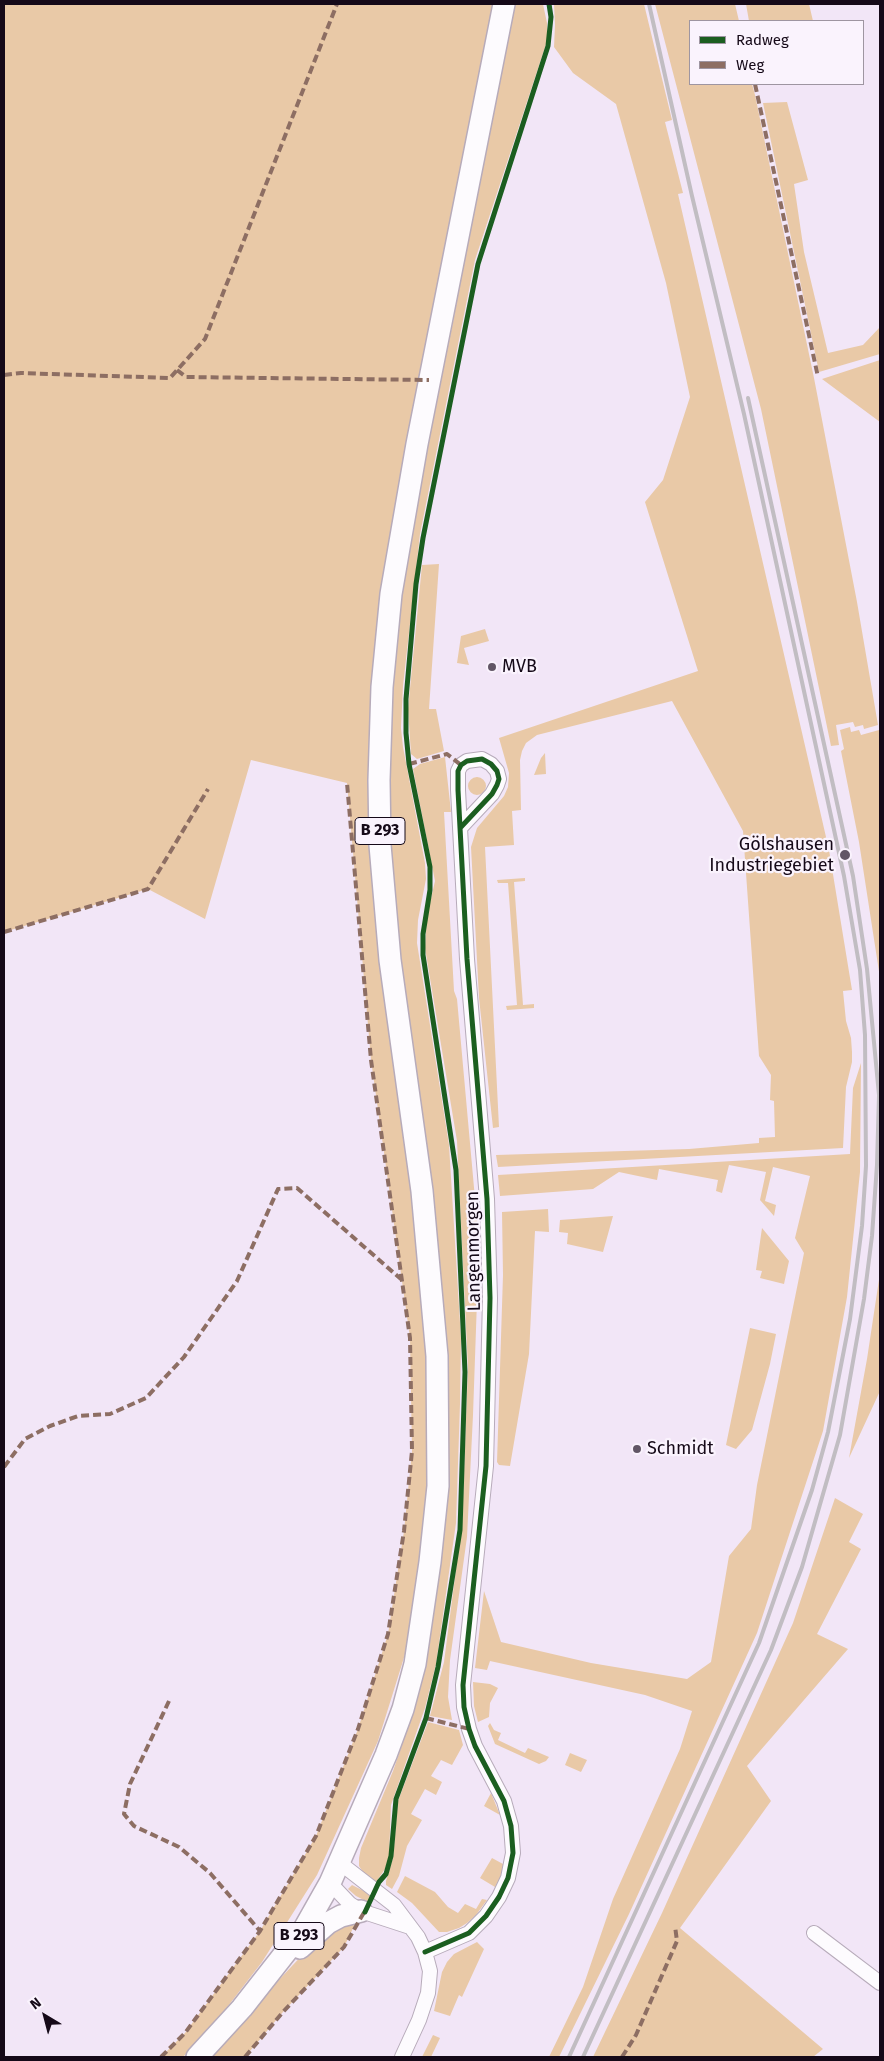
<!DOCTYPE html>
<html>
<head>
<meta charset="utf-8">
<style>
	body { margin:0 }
	#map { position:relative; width:884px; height:2061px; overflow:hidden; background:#f2e6f7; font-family:"Fira Sans",sans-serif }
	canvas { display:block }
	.frame { position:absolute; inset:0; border:5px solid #150918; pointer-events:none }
	.legend { position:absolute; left:689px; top:20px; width:175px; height:65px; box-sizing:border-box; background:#faf3fd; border:1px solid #9e95a1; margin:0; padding:6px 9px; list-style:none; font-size:15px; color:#150918 }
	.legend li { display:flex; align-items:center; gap:10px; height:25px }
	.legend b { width:25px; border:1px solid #9e95a1 }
	.north { position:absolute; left:20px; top:1991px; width:50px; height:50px; -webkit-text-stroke:4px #faf3fd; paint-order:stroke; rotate:323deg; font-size:14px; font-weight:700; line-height:20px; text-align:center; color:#150918 }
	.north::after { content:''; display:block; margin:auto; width:18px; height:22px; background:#150918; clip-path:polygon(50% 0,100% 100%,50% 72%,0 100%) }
</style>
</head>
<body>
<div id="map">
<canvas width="884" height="2061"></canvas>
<div class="frame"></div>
<ul class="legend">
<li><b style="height:6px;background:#1b5e20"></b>Radweg</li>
<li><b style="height:6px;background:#8d6e63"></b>Weg</li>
</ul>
<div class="north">N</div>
</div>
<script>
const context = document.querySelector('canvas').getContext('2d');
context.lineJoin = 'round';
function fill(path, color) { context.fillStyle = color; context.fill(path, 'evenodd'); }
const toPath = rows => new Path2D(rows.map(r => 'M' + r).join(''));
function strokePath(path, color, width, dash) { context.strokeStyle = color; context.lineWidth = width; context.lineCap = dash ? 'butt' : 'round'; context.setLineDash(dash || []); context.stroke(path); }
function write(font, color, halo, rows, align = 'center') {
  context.font = font + ' "Fira Sans",sans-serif'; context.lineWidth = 4.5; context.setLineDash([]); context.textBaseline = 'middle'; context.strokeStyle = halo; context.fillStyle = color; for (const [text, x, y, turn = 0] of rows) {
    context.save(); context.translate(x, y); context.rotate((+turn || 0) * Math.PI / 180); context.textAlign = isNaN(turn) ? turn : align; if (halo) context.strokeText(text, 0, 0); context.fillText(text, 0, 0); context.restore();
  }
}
fill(toPath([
	[4,4,493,4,445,264,407,441,385,574,374,670,402,1112,419,1254,430,1400,430,1481,424,1552,407,1648,378,1741,317,1875,262,1962,215,2023,183,2057,161,2057,185,2033,260,1931,316,1836,358,1729,388,1634,404,1531,412,1451,410,1338,371,1060,347,783,251,760,205,919,148,889,4,932],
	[511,4,543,4,547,23,547,41,475,260,420,534,403,686,401,728,403,747,425,863,426,879,418,920,417,943,449,1145,461,1339,460,1404,456,1523,436,1664,425,1708,391,1805,389,1856,385,1869,376,1882,363,1872,359,1866,359,1858,361,1848,393,1771,412,1716,424,1671,443,1537,448,1458,448,1369,437,1235,400,966,392,878,388,775,390,699,398,608,408,537,453,322],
	[554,4,644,4,672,120,665,122,683,193,678,194,829,850,852,990,843,991,846,1021,851,1038,852,1052,852,1062,846,1087,843,1148,498,1167,496,1155,689,1149,759,1143,759,1138,775,1137,774,1101,770,1100,771,1075,759,1056,743,831,672,701,537,735,526,743,522,751,520,760,521,810,512,811,514,845,485,847,499,1127,493,1128,479,998,471,847,477,828,504,796,508,787,509,773,499,738,698,671,645,502,663,480,690,397,666,283,616,104,573,73,554,47,555,25],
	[655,4,735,4,739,21,690,21,690,84,752,84,755,95,814,378,857,602,878,725,864,729,863,725,855,727,853,722,836,725,839,745,831,746,761,409],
	[746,4,809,4,813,21,749,21],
	[787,102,808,180,794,184,804,252,828,353,863,345,880,327,880,354,819,372,763,103],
	[880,360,880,422,822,379],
	[439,564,429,709,436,709,444,751,417,759,411,754,408,709,422,565],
	[485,629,489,641,464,648,469,665,457,663,461,636],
	[850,727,851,732,859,730,861,735,879,730,880,735,880,978,859,842,841,751,844,749,840,730],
	[545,753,546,774,534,775,541,758],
	[445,757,451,812,444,812,454,991,457,999,479,1243,473,1415,467,1537,450,1660,448,1697,452,1720,430,1716,444,1662,462,1523,468,1368,457,1141,425,948,427,916,435,881,413,769,420,764],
	'468 786a9 9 0 1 1 18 0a9 9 0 1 1-18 0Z',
	[525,878,525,881,514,882,523,1005,534,1004,534,1008,507,1010,506,1006,517,1005,508,883,498,883,497,880],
	[861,1063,860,1172,847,1297,823,1431,757,1633,629,1914,559,2057,549,2057,583,1987,613,1899,680,1749,692,1711,645,1695,490,1661,487,1670,475,1668,484,1591,501,1642,591,1663,687,1679,711,1662,729,1556,751,1529,757,1485,804,1253,795,1238,810,1176,773,1167,765,1201,776,1205,774,1216,760,1200,766,1172,729,1165,722,1193,716,1191,718,1180,659,1169,657,1180,619,1172,593,1189,500,1196,498,1175,850,1154,853,1088],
	[548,1209,549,1232,535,1231,529,1354,510,1466,499,1465,497,1462,503,1275,502,1212],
	[613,1216,603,1252,567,1244,568,1233,559,1232,560,1220],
	[762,1228,789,1261,784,1284,760,1278,762,1271,756,1270],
	[880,1273,880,1391,849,1458,867,1359],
	[750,1328,776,1334,770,1364,752,1430,736,1449,726,1445],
	[835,1498,863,1514,849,1542,861,1549,817,1634,848,1649,747,1766,771,1801,680,1928,823,2049,813,2057,593,2057,662,1913,793,1623],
	[473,1682,490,1684,498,1688,490,1703,489,1717,478,1722,474,1706],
	[428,1722,459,1730,463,1745,452,1765,441,1760,431,1776,442,1782,436,1795,425,1789,411,1814,422,1820,407,1846,399,1876,392,1889,386,1885,386,1881,393,1858,398,1801],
	[490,1723,494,1730,501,1733,498,1740,525,1753,528,1748,549,1757,546,1761,539,1764,495,1744,488,1726],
	[570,1753,587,1760,581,1772,565,1765],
	[491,1793,500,1815,484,1806],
	[492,1858,503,1864,502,1874,495,1887,480,1878],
	[405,1876,435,1892,448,1907,458,1913,465,1904,476,1909,482,1899,487,1900,476,1915,467,1923,459,1928,447,1932,439,1932,412,1903,397,1892],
	[352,1885,372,1895,368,1902,356,1896,348,1889],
	[357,1920,344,1947,283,2012,245,2057,206,2057,309,1948,325,1933],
	[477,1942,484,1949,462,1997,459,1995,450,2016,434,2011,442,1972,447,1962,454,1954],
	[433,2035,440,2038,431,2057,422,2057]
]), '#e9c9a7');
const street = toPath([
	[340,1863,394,1905,418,1937,425,1952,430,1971,428,1993,419,2020,402,2057],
	[330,1883,350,1904,361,1911,410,1927],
	[814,1933,880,1983],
	[425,1952,469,1933,486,1916,499,1897,508,1878,513,1853,511,1826,504,1801,475,1746,469,1729,464,1707,463,1685,486,1466,490,1298,487,1199,467,959,458,790,458,771,461,765,467,761,482,759,491,764,497,771,499,779,497,785,492,794,461,827]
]);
const primary = toPath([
	[300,1948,328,1923,341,1916,361,1911],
	[197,2057,242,2008,304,1929,330,1883,386,1755,403,1709,415,1664,430,1562,438,1486,437,1356,422,1191,390,960,380,845,379,780,382,687,391,594,417,444,504,4]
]);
strokePath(street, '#b7abba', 16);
strokePath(primary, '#b7abba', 24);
strokePath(street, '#fdfbfe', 14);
strokePath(primary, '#fdfbfe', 21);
strokePath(toPath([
	[569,2057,759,1643,812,1490,828,1432,850,1319,862,1226,866,1166,865,1035,860,970,844,876,744,414,692,196,649,4],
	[583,2057,771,1650,802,1567,840,1435,864,1299,872,1236,877,1165,879,1095,867,969,853,876,748,398]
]), '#c1bdc2', 4);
strokePath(toPath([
	[755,84,818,377],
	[177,370,186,377,429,380],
	[4,375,21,373,170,378,205,339,337,4],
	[409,764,447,754,461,765],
	[4,932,148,889,208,789],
	[4,1467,25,1439,50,1426,78,1416,110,1414,146,1398,184,1357,237,1281,278,1189,297,1188,402,1280],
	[169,1701,130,1784,124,1814,134,1826,179,1847,210,1873,260,1931],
	[426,1718,469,1729],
	[161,2057,185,2033,260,1931,316,1836,358,1729,388,1634,404,1531,412,1451,410,1338,371,1060,347,783],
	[245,2057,283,2012,344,1947,366,1909],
	[622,2057,636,2035,677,1941,675,1926]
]), '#8d6e63', 4, [8, 4]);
strokePath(toPath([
	[365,1912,379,1882,386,1874,391,1856,396,1799,426,1718,438,1667,460,1530,465,1372,456,1170,423,955,423,934,430,890,430,867,409,764,406,733,406,699,416,584,423,538,478,264,548,46,551,17,549,4],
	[425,1952,469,1933,486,1916,499,1897,508,1878,513,1853,511,1826,504,1801,475,1746,469,1729,464,1707,463,1685,486,1466,490,1298,487,1199,467,959,458,790,458,771,461,765,467,761,482,759,491,764,497,771,499,779,497,785,492,794,461,827]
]), '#1b5e20', 5);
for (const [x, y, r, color] of [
	[492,667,5,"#625666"],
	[845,855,6,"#625666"],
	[637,1449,5,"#625666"]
]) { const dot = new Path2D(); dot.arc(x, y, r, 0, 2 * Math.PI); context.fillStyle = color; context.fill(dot); strokePath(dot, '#faf3fd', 2); }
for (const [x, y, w] of [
	[380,831,50],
	[299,1936,50]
]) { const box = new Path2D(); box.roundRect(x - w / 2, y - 13.5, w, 27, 4); context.fillStyle = '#faf3fd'; context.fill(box); strokePath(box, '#150918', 1); }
write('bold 16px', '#150918', null, [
	["B 293",380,831],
	["B 293",299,1936]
]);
write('18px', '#150918', '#faf3fd', [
	["MVB",502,667],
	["Gölshausen",834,845,"right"],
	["Industriegebiet",834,866,"right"],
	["Schmidt",647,1449]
], 'left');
write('18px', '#150918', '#faf3fd', [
	["Langenmorgen",474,1251,-91]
]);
</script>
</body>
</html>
